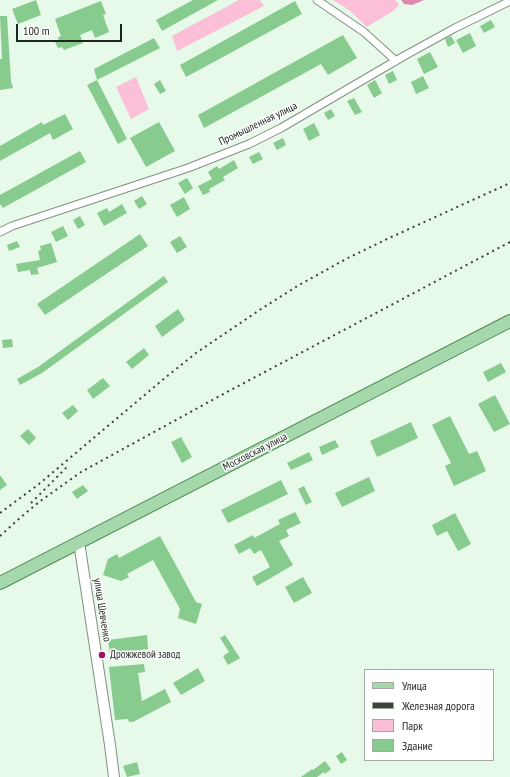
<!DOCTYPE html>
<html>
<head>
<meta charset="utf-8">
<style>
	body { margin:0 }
	#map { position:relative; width:510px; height:777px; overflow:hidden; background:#e7f9e8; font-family:"PT Sans Narrow",sans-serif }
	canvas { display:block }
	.legend { position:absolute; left:364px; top:669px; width:130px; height:92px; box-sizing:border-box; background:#fff; border:1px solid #a5a8a5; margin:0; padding:5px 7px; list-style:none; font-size:12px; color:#1e251e }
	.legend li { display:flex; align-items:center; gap:8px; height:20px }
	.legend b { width:20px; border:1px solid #a5a8a5 }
	.scale { position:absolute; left:16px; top:24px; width:106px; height:18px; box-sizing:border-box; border:2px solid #1e251e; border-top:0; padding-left:5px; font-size:12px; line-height:14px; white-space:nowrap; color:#1e251e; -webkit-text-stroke:3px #fff; paint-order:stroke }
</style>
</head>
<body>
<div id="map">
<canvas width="510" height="777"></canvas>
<ul class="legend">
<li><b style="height:5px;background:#a5d9ab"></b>Улица</li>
<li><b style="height:5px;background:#3b433b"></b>Железная дорога</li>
<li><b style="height:11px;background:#fbbfd7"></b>Парк</li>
<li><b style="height:11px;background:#88cb8e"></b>Здание</li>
</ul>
<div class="scale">100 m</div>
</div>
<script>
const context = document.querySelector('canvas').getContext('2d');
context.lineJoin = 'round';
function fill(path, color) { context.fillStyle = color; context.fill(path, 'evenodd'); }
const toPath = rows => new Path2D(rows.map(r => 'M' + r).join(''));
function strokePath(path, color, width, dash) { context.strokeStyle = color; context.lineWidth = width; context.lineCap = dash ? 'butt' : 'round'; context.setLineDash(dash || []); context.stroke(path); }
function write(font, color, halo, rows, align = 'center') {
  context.font = font + ' "PT Sans Narrow",sans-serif'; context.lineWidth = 3; context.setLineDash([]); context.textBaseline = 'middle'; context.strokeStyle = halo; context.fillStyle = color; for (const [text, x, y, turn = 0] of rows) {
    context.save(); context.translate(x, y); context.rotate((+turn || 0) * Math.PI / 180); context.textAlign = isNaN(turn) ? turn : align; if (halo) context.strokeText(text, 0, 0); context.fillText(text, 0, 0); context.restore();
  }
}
fill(toPath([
	[239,0,260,0,264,6,177,51,172,36],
	[333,0,395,0,399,5,393,11,367,27,349,10],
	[136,77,149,109,131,119,116,87]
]), '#fbbfd7');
fill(toPath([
	[401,0,424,0,412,5,404,4]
]), '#de8aae');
fill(toPath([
	[36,0,41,15,18,24,12,9],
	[193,0,218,0,162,31,156,20],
	[101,1,106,14,103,15,109,32,95,38,92,30,80,35,83,43,64,50,62,47,58,48,55,42,59,41,58,37,61,36,55,19],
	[295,1,302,14,186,77,180,65],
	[0,16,7,16,11,81,13,88,0,90,0,59,2,59],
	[491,20,495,27,484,33,480,26],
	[470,33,476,46,463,53,456,40],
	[343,35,357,58,328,75,321,64,204,128,198,115],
	[451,36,455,43,448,47,445,39],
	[154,38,160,48,97,80,94,69],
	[430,52,438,67,424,74,417,59],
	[393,71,397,80,389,84,385,75],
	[423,76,429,88,416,94,411,82],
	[97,80,127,139,118,144,87,85],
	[160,80,166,91,160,94,154,84],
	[375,80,382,93,374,98,367,85],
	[354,98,362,112,355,115,347,101],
	[331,109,335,116,328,120,324,113],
	[65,114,73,129,53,140,50,133,0,161,0,146,42,122,43,125],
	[159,122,175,151,146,167,130,138],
	[314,123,320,135,309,141,303,129],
	[283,138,286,145,277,150,273,143],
	[80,151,86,162,3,208,0,204,0,195],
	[259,152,263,159,253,164,249,157],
	[234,160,238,168,223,177,225,180,209,189,210,192,203,195,198,186,212,179,208,172,217,166,219,169],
	[187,178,193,188,185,194,178,183],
	[142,196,147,204,139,209,134,201],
	[184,197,190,209,177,217,170,205],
	[122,204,127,213,104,226,97,213,107,208,109,212],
	[80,216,85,225,78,229,73,220],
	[63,226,68,236,56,242,51,232],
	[140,234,148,246,45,315,37,304],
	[180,236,187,247,177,253,170,242],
	[17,241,20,247,9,251,7,245],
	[51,243,57,262,37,268,39,274,31,275,30,270,18,272,16,264,40,260,38,251,41,250,40,246],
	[164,276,168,282,42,373,20,385,17,379,38,367],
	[178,309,185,320,162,337,155,326],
	[12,339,13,347,3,348,2,340],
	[144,348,149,355,132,369,126,362],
	[501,363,506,372,488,382,483,372],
	[103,378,110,386,93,399,87,390],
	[495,395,510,424,494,432,478,404],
	[73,405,78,411,68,420,62,413],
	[450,416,469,454,477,451,486,471,454,486,445,466,451,463,432,425],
	[411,422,418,438,377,457,370,441],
	[28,429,36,438,29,445,20,436],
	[181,437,192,457,182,463,171,442],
	[335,440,339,447,322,455,319,447],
	[309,452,313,460,291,470,287,463],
	[0,475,7,485,0,490],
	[369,477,375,491,342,507,335,493],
	[281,480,288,494,228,523,221,510],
	[83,485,88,491,77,499,72,492],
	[304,486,312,502,306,505,298,489],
	[295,512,301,523,286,530,289,536,279,541,293,565,257,586,252,577,270,567,261,550,254,554,250,548,239,554,234,545,253,535,254,538,280,524,278,520],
	[455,513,471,544,458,551,447,531,437,536,432,525],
	[160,536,196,602,202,604,196,624,178,618,180,609,153,560,127,574,129,577,121,581,103,575,108,559,117,554,119,558],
	[303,577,312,593,294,603,285,587],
	[147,635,148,649,110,654,108,640],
	[225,635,240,658,228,665,223,656,229,652,220,638],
	[144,664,145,672,138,673,142,701,165,689,171,702,133,722,129,722,128,719,115,720,109,667],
	[198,668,205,681,181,695,173,683],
	[342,752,347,760,341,764,336,756],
	[325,761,331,769,325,774,324,772,317,777,301,777,312,769,313,770],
	[137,762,140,774,127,777,123,766]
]), '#88cb8e');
const minor = toPath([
	[317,0,364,32,396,61],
	[0,232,12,226,188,168,249,144,281,128,404,56,455,28,510,1]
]);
const secondary = toPath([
	[79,542,110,745,114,777]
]);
const primary = toPath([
	[0,583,510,321]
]);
strokePath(minor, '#819182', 9);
strokePath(secondary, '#819182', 12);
strokePath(primary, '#4f8955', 14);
strokePath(minor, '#fff', 7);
strokePath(secondary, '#fff', 10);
strokePath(primary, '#a5d9ab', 12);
strokePath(toPath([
	[31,503,69,465],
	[0,513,39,484,166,377,196,353,261,309,299,285,346,259,387,239,510,183],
	[0,536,21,517,39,502,81,472,227,392,510,242]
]), '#3b433b', 2, [2, 4]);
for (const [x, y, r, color] of [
	[102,655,4,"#9c1160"]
]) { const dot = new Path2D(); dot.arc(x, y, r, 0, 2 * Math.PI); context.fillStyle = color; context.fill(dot); strokePath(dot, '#fff', 1.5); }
write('11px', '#1e251e', '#fff', [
	["Промышленная улица",258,124,-26],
	["Московская улица",255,452,-27],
	["улица Шевченко",102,610,81]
]);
write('11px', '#1e251e', '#fff', [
	["Дрожжевой завод",110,655]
], 'left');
</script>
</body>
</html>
